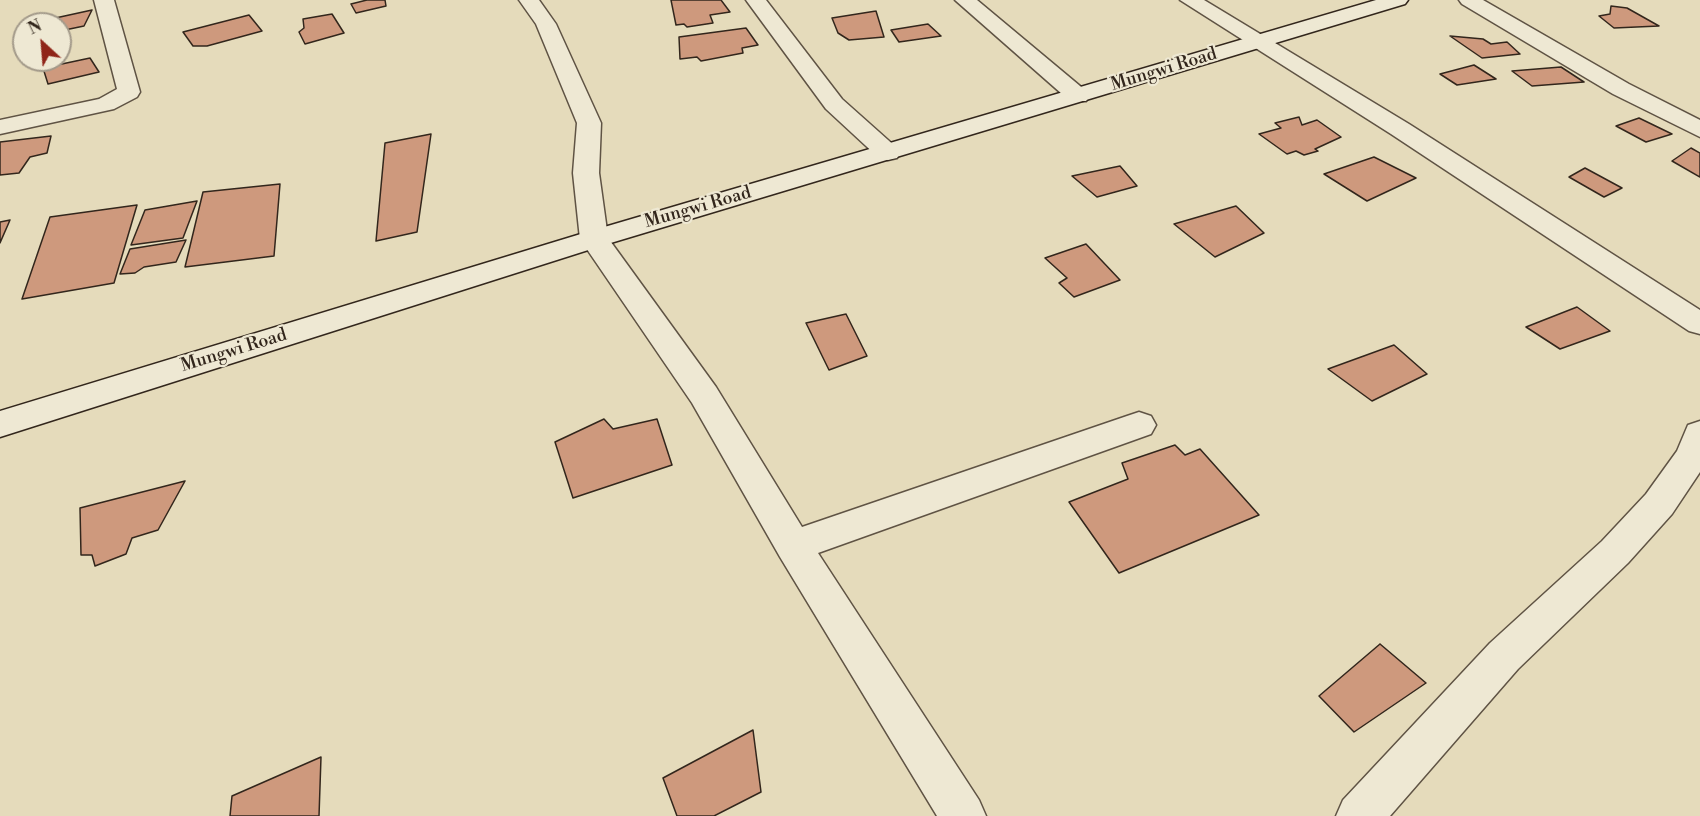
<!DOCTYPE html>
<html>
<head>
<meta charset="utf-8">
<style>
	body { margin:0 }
	#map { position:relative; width:1700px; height:816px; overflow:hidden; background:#e5dbbb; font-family:"Libre Bodoni",serif }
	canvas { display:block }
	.north { position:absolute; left:12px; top:12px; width:60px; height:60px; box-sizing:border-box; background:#eee8d3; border:2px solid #a39a8a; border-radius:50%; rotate:334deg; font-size:16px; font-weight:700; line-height:24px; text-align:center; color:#32261c }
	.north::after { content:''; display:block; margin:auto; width:21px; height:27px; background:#8f2418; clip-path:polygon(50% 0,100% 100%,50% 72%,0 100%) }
</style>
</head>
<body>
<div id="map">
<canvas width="1700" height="816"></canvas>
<div class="north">N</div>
</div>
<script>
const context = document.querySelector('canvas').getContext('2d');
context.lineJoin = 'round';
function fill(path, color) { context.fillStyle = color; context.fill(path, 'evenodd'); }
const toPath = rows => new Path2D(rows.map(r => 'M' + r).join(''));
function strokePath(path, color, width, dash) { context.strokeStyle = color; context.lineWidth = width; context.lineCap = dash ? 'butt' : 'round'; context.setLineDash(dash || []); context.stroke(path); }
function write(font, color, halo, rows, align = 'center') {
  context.font = font + ' "Libre Bodoni",serif'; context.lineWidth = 4.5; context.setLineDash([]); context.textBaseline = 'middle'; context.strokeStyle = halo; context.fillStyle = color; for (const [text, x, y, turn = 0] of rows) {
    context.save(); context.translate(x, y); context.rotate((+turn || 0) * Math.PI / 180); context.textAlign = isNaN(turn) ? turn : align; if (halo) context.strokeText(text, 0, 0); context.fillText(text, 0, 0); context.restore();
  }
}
const building = toPath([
	[367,0,385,0,386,6,356,13,351,4,367,0],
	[671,0,721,0,730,12,710,15,713,23,687,27,684,24,676,25,671,0],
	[1611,6,1627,8,1659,26,1614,28,1599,16,1610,14,1611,6],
	[92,10,84,26,60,31,60,24,28,24,92,10],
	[876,11,884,37,849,40,838,33,832,18,876,11],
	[332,14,344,33,305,44,299,32,304,28,303,19,332,14],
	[249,15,262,31,207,46,193,46,183,32,249,15],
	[928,24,941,36,899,42,891,30,928,24],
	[746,28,758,45,742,48,743,53,701,61,697,57,680,59,679,37,746,28],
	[1450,36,1483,39,1491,44,1507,42,1520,54,1482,58,1450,36],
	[90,58,99,72,48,84,43,68,90,58],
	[1474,65,1496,79,1457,85,1440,74,1474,65],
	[1561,67,1584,82,1532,86,1512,71,1561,67],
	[1299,117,1302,125,1317,120,1341,137,1315,149,1318,151,1304,155,1296,151,1287,154,1259,134,1281,128,1275,123,1299,117],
	[1639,118,1672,134,1646,142,1616,126,1639,118],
	[431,134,417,232,376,241,385,143,431,134],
	[51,136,47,153,30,157,19,173,0,175,0,142,51,136],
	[1691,148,1700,153,1700,177,1672,161,1691,148],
	[1374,157,1416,178,1367,201,1324,174,1374,157],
	[1120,166,1137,186,1097,197,1072,176,1120,166],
	[1585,168,1622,188,1604,197,1569,177,1585,168],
	[280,184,274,256,185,267,203,192,280,184],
	[197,201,183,238,131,245,145,210,197,201],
	[137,205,114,283,22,299,50,217,137,205],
	[1236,206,1264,233,1215,257,1174,224,1236,206],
	[10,220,0,243,0,222,10,220],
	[186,240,176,262,144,267,135,273,120,274,130,249,186,240],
	[1086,244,1120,280,1074,297,1059,283,1067,278,1045,258,1086,244],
	[1577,307,1610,331,1560,349,1526,327,1577,307],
	[846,314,867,356,829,370,806,323,846,314],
	[1394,345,1427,374,1372,401,1328,369,1394,345],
	[604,419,613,429,657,419,672,465,573,498,555,442,604,419],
	[1175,445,1185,455,1200,449,1259,515,1119,573,1069,502,1128,479,1122,463,1175,445],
	[185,481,158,530,132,538,126,554,95,566,92,555,81,555,80,508,185,481],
	[1380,644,1426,683,1354,732,1319,696,1380,644],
	[753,730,761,792,714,816,677,816,663,778,753,730],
	[321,757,319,816,230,816,232,796,321,757]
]);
fill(building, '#ce997d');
strokePath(building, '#32261c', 1.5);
const minor = toPath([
	[94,0,114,0,140,92,137,97,114,109,0,134,0,120,99,99,117,89,94,0],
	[519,0,539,0,556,24,601,123,599,173,608,238,716,387,802,527,1127,416,1139,412,1151,416,1156,425,1151,434,818,553,979,800,986,816,937,816,780,557,692,403,580,239,573,173,577,123,536,24,519,0],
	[746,0,766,0,842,99,897,148,900,153,897,158,888,160,879,158,826,109,746,0],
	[955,0,977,0,1086,91,1090,96,1086,101,1070,101,955,0],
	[1180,0,1204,0,1409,124,1700,310,1700,334,1689,331,1391,134,1180,0],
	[1459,0,1483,0,1629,84,1700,120,1700,137,1613,94,1462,4,1459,0],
	[1700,421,1700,472,1672,514,1628,563,1518,669,1390,816,1336,816,1343,800,1490,643,1602,541,1646,494,1677,451,1688,425,1700,421]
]);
const secondary = toPath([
	[1376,0,1408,0,1405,4,604,245,0,437,0,411,584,233,1376,0]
]);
strokePath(minor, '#5f5344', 3);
strokePath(secondary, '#32261c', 3);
fill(minor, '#eee8d3');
fill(secondary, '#eee8d3');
write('18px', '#32261c', '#eee8d3', [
	["Mungwi Road",1164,70,-17],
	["Mungwi Road",698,208,-16],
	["Mungwi Road",234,351,-17]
]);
</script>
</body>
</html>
